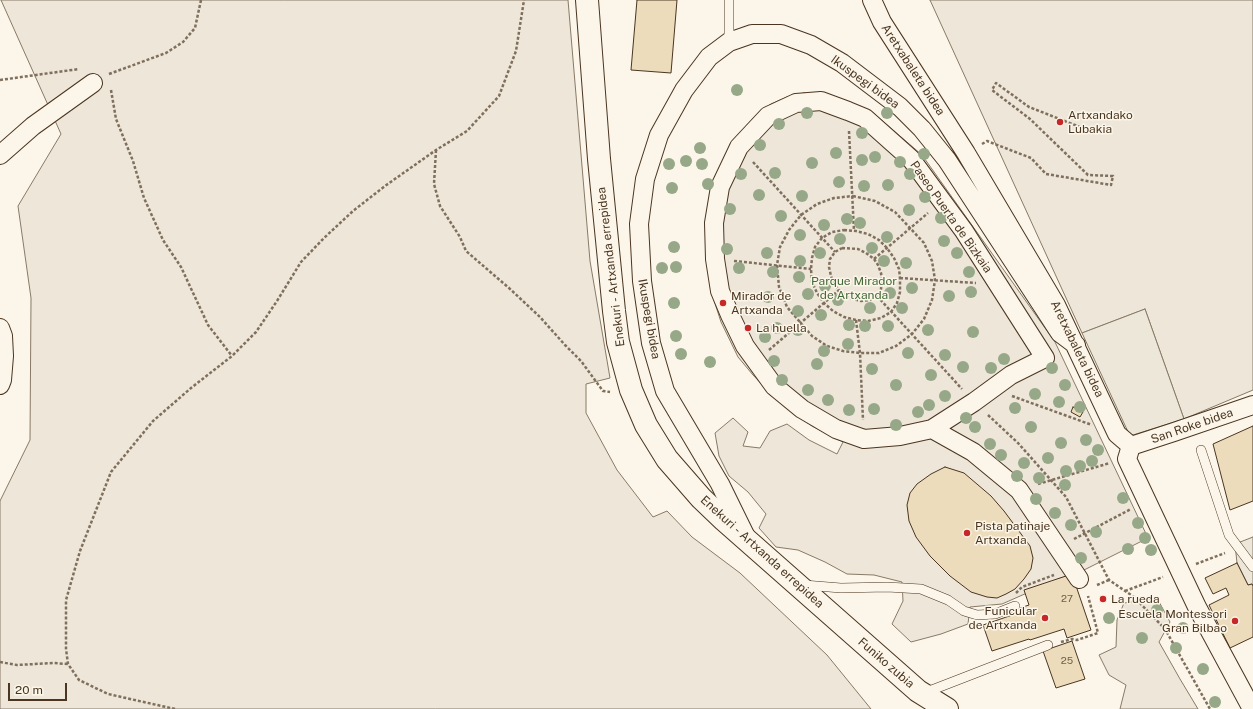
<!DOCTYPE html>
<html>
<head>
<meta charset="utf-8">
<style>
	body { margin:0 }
	#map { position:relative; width:1253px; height:709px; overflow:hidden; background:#fbf6e9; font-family:"Public Sans",sans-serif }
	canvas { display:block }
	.scale { position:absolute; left:8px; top:683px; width:59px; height:18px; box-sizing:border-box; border:2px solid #4a3520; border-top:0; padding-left:5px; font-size:12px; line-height:14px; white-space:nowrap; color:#4a3520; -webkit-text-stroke:3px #fbf6e9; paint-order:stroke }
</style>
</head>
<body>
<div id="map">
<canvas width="1253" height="709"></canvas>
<div class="scale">20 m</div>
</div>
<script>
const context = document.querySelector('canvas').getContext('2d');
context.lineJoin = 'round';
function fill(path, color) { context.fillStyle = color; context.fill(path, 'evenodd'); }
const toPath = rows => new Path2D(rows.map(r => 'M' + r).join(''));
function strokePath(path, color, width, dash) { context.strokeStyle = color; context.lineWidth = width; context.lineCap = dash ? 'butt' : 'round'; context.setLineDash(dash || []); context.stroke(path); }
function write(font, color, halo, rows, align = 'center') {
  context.font = font + ' "Public Sans",sans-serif'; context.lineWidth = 3; context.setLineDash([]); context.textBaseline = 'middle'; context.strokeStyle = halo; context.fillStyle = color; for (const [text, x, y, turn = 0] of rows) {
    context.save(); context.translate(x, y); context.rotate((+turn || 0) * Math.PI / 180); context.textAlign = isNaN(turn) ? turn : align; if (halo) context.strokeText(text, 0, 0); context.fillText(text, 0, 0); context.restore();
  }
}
const green = toPath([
	[1,0,568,0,590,261,610,378,586,384,586,413,617,470,653,517,667,511,692,537,740,573,827,655,871,709,0,709,0,501,30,440,31,298,18,206,61,134,1,0],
	[930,0,1253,0,1253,390,1184,419,1145,309,1082,333,930,0],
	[804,93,819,94,836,98,871,111,922,155,1055,342,1148,538,1080,572,1061,578,1002,604,970,607,968,624,941,634,911,642,892,624,903,601,902,582,874,575,847,574,825,562,798,550,776,547,759,528,766,514,748,492,729,476,719,456,715,433,733,418,748,432,743,446,760,448,770,431,787,424,809,440,837,454,843,442,812,426,785,407,770,393,753,375,738,357,721,322,711,291,709,259,737,139,748,124,761,111,771,104,787,97,804,93],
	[1157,598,1170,622,1159,642,1180,679,1198,709,1120,709,1126,685,1109,675,1099,655,1116,647,1117,620,1124,603,1157,598]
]);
fill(green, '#ede6d9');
strokePath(green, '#887966', 1);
const parking = toPath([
	[1145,309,1184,419,1130,436,1082,333,1145,309],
	[1253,537,1253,586,1252,584,1248,585,1237,563,1235,544,1253,537]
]);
fill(parking, '#ede7d9');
strokePath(parking, '#887966', 1);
const building = toPath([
	[637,0,677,0,671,73,631,70,637,0],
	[1073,407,1083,412,1080,417,1071,412,1073,407],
	[1253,426,1253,501,1230,510,1213,444,1253,426],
	[945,467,964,473,991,496,1004,511,1030,546,1033,558,1031,569,1024,579,1015,589,1006,594,997,598,987,597,971,592,950,576,930,556,916,537,909,521,907,505,910,493,917,484,931,474,945,467],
	[1237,563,1248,585,1252,584,1253,586,1253,637,1230,648,1209,605,1229,595,1226,588,1213,594,1205,578,1237,563],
	[1072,574,1091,630,1067,638,1064,629,1030,640,1029,639,992,651,983,625,1021,612,1020,608,1029,605,1024,590,1072,574],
	[1072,641,1085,679,1056,688,1043,651,1072,641]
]);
fill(building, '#ecdcbc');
strokePath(building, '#4a3520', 1);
const lane = toPath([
	[729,42,729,0],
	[1201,450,1229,535,1253,567],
	[804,585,841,588,887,587,921,589,948,600,964,611,977,615,995,614,1015,606],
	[924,693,1048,645]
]);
const street = toPath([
	[872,0,882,22,966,153,1056,305,1117,434,1131,446],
	[0,155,33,126,93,83],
	[0,328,3,336,4,356,2,380,0,385],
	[932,429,974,402,1011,375,1045,358,964,231,911,159,865,118,848,111,821,101,796,103,768,116,739,147,720,187,714,223,715,259,720,291,730,315,745,346,774,386,802,409,836,429,864,439,900,436,932,429,973,452,1019,490,1079,579],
	[1131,446,1127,459,1197,607,1252,709],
	[1131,446,1174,432,1253,405],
	[746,537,720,484,665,391,651,343,642,281,639,224,645,179,659,135,684,90,709,57,729,42,752,34,781,34,811,45,842,63,900,107,922,129,947,160,1060,333,1076,345]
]);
const secondary = toPath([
	[587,0,599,159,614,311,618,342,631,390,646,425,667,459,701,498,724,520,918,691,947,709]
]);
strokePath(lane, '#4a3520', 10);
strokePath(street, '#4a3520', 20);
strokePath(secondary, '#4a3520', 24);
strokePath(toPath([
	[109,74,166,53,183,42,195,28,201,0],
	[0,80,79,69],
	[111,90,116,119,133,161,144,198,163,240,181,267,208,325,232,356],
	[849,131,854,231],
	[982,144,987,141,1031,158,1046,174,1111,185,1113,176,1088,175,1030,119,992,90,996,83,1029,107,1085,129],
	[436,150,434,184,440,206,460,237,466,251,509,288,540,317,565,345,581,361,603,391,610,392],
	[753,162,835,252],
	[853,196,875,201,895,212,924,243,932,261,935,280,932,300,924,319,912,334,896,346,879,353,860,353,843,351,827,346,812,336,787,307,779,287,777,265,780,247,789,230,801,215,817,204,834,198,853,196],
	[844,230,856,231,868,234,879,240,887,248,894,258,899,269,900,278,900,292,897,303,891,312,881,318,868,321,856,320,844,317,833,311,824,303,817,293,812,282,811,269,812,258,815,247,822,238,832,232,844,230],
	[842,248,858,249,866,253,874,259,878,265,881,273,882,281,881,289,877,296,870,300,861,301,853,299,845,296,839,290,834,284,831,276,829,267,830,259,835,252,842,248],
	[874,259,928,213],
	[734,261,811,269],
	[900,278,976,283],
	[877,296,962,389],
	[856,320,860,353,863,420],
	[769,350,839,290],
	[1012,396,1092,425],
	[988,415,1018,443,1066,497,1109,580,1134,597,1165,629,1210,709],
	[1038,484,1110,463],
	[1074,539,1131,509],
	[1196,564,1225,553],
	[1097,585,1109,580],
	[1125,591,1163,577],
	[1016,593,1022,587,1054,575],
	[1061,642,1072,639,1077,640,1098,633,1088,596],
	[0,662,17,665,53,663,68,664],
	[175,709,108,694,79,680,68,664,66,649,66,600,80,551,111,472,153,421,191,388,232,356,256,332,277,301,301,262,324,238,353,211,385,186,436,150,467,131,499,96,516,51,524,0]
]), '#7f6f5c', 2.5, [3, 2]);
strokePath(lane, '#fbf6e9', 9);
strokePath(street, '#fbf6e9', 18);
strokePath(secondary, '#fbf6e9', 22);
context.fillStyle = '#96a887';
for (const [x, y] of [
	[737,90],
	[807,113],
	[887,113],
	[779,124],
	[862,133],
	[760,145],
	[700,148],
	[836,153],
	[924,154],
	[875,157],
	[862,160],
	[686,161],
	[900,162],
	[812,163],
	[669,164],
	[702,164],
	[775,173],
	[741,174],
	[910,174],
	[839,182],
	[708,184],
	[888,185],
	[864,186],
	[672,188],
	[759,195],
	[802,196],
	[925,197],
	[730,209],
	[909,210],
	[781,216],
	[941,218],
	[847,219],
	[860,223],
	[824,225],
	[800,235],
	[887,237],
	[840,239],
	[944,241],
	[674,247],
	[872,248],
	[727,249],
	[767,253],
	[820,253],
	[957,253],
	[800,261],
	[884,261],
	[906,263],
	[676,267],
	[662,268],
	[739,268],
	[773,272],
	[969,272],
	[799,277],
	[825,286],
	[912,288],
	[971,292],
	[890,293],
	[808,294],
	[949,296],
	[768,297],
	[838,300],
	[674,303],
	[870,308],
	[902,308],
	[798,311],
	[821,315],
	[849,325],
	[865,326],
	[888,326],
	[777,328],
	[798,330],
	[928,330],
	[973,332],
	[676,336],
	[765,337],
	[848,344],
	[824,351],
	[908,353],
	[681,354],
	[945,355],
	[1004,359],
	[774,361],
	[710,362],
	[817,364],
	[963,367],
	[991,368],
	[1052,368],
	[872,369],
	[931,375],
	[782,380],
	[896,385],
	[1065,385],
	[808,390],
	[1035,394],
	[945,396],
	[828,400],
	[1059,402],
	[929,405],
	[1080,407],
	[1015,408],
	[874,409],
	[849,410],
	[918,412],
	[966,418],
	[896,425],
	[975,427],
	[1031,427],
	[1086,440],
	[1061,443],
	[990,444],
	[1098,450],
	[1001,455],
	[1048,458],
	[1092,461],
	[1024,463],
	[1080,466],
	[1066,471],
	[1017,476],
	[1039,478],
	[1065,485],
	[1123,498],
	[1036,499],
	[1055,513],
	[1138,523],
	[1071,525],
	[1096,532],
	[1145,538],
	[1128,549],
	[1151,550],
	[1081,558],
	[1157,610],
	[1109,618],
	[1183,628],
	[1142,638],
	[1176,648],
	[1203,669],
	[1215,702]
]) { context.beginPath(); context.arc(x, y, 6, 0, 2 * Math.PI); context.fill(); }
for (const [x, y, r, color] of [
	[1060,122,4,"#c62828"],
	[723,303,4,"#c62828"],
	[748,328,4,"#c62828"],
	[967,533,4,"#c62828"],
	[1103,599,4,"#c62828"],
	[1045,618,4,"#c62828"],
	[1235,621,4,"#c62828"]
]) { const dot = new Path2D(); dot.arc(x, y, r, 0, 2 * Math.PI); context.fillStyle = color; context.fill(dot); strokePath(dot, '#fbf6e9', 1.5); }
write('10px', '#725f47', null, [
	["27",1067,599],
	["25",1067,661]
]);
write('12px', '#4a3520', '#fbf6e9', [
	["Aretxabaleta bidea",913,70,57],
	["Ikuspegi bidea",865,82,36],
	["Paseo Puerta de Bizkaia",951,217,55],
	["Enekuri - Artxanda errepidea",611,267,-97],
	["Ikuspegi bidea",649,319,80],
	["Aretxabaleta bidea",1077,349,64],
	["San Roke bidea",1192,426,-19],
	["Enekuri - Artxanda errepidea",762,552,42],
	["Funiko zubia",886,663,41]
]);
write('12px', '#4a3520', '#fbf6e9', [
	["Artxandako",1068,115],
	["Lubakia",1068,129],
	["Mirador de",731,296],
	["Artxanda",731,310],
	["La huella",756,328],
	["Pista patinaje",975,526],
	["Artxanda",975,540],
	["La rueda",1111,599],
	["Funicular",1037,611,"right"],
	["de Artxanda",1037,625,"right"],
	["Escuela Montessori",1227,614,"right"],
	["Gran Bilbao",1227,628,"right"]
], 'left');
write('12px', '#436837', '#fbf6e9', [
	["Parque Mirador",854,281],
	["de Artxanda",854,295]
]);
</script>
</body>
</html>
